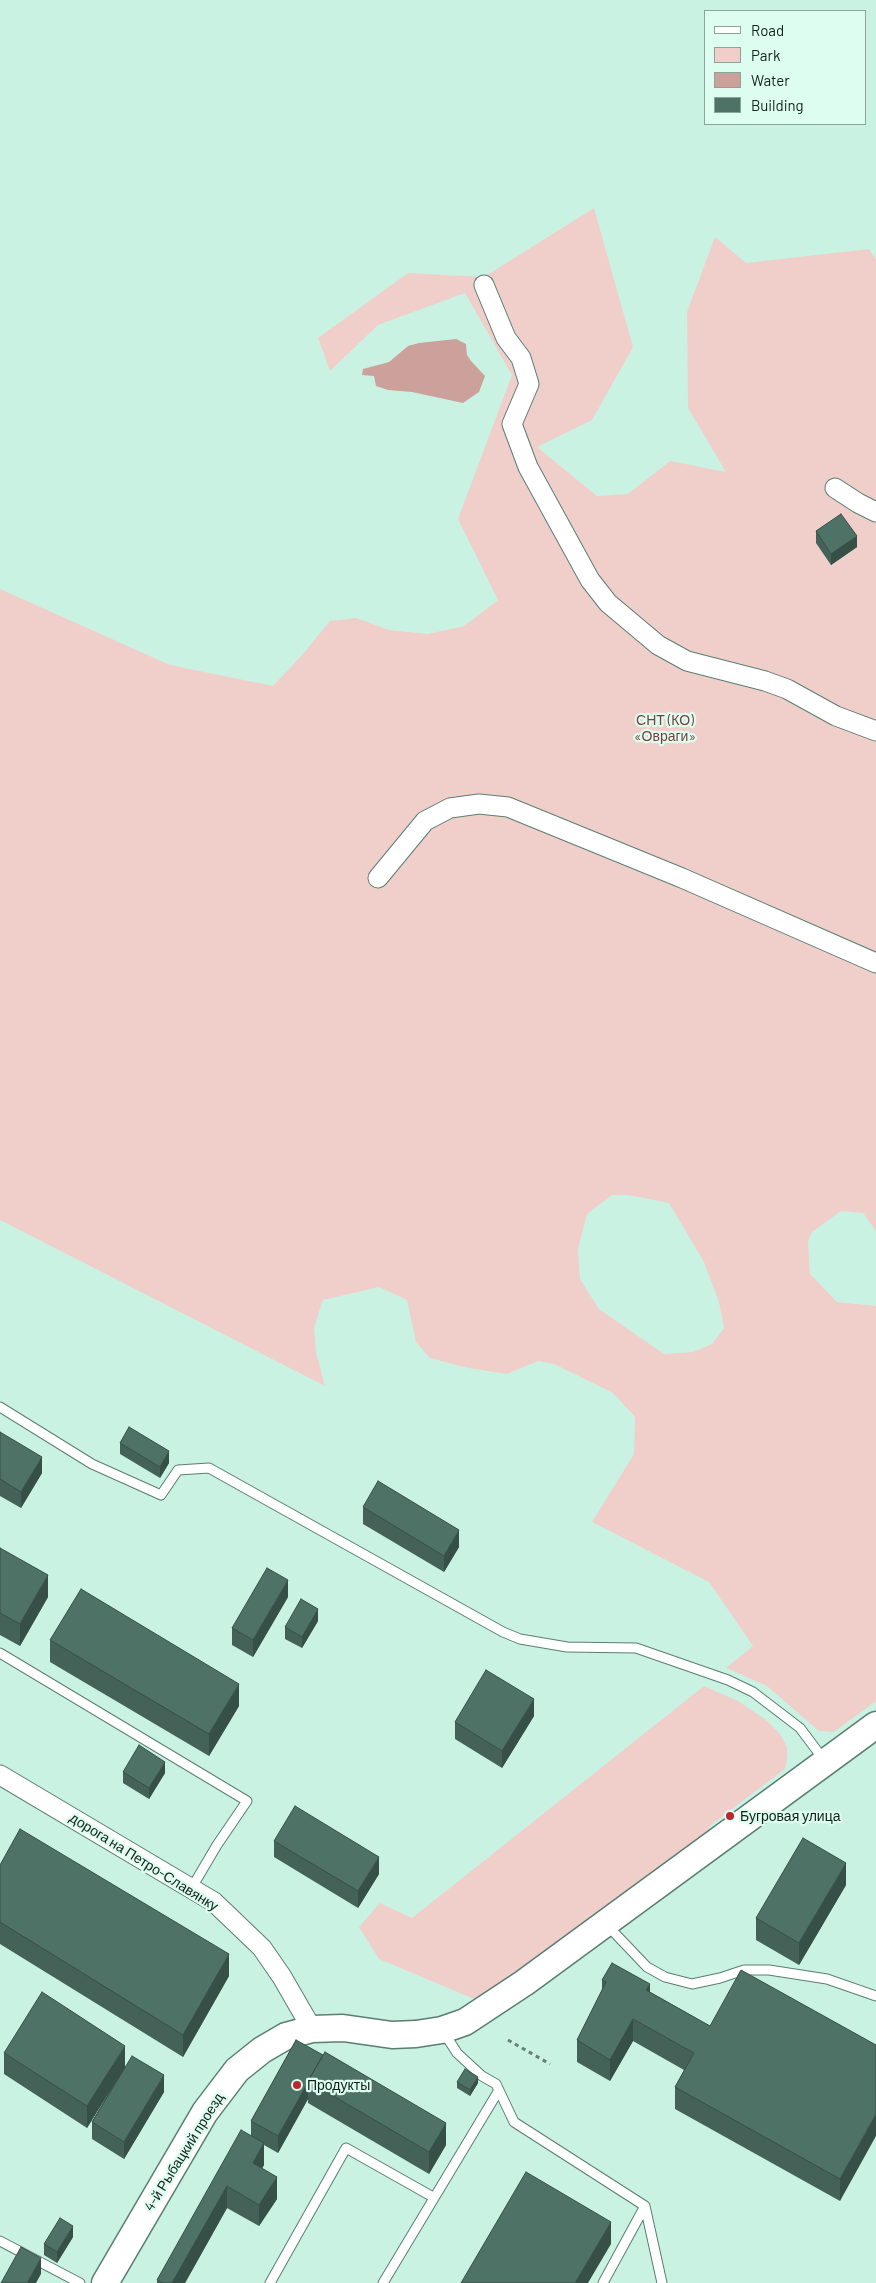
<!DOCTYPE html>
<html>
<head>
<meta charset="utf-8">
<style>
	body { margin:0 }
	#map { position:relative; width:876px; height:2283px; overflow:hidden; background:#caf2e3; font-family:Barlow,sans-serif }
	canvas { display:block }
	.legend { position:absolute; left:704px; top:10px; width:162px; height:115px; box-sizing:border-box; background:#defdf1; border:1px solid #8ca59b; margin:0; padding:6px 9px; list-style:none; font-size:15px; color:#12211b }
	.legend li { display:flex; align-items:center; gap:10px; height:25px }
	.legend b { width:25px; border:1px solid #8ca59b }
</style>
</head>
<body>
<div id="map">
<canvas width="876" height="2283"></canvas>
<ul class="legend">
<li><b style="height:6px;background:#fff"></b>Road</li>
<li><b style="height:14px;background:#f0cfcb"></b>Park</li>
<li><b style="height:14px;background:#cca09b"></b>Water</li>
<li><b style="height:14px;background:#4f7266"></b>Building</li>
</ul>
</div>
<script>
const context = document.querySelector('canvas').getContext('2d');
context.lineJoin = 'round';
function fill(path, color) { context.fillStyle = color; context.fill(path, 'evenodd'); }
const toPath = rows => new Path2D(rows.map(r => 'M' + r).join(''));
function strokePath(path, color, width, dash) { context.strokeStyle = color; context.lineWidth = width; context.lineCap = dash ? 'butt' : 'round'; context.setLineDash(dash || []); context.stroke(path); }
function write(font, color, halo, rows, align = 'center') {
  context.font = font + ' Barlow,sans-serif'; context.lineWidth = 4.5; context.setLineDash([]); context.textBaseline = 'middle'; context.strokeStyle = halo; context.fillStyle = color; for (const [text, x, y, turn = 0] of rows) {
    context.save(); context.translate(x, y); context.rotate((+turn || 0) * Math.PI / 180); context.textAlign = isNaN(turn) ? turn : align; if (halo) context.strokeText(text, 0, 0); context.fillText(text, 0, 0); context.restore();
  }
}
fill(toPath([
	[594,208,633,347,592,420,537,447,597,496,628,494,670,461,726,472,688,408,687,312,715,237,746,263,869,249,876,260,876,1231,863,1213,841,1211,812,1232,808,1241,810,1274,837,1302,876,1306,876,1701,834,1732,819,1731,767,1686,726,1668,753,1646,709,1582,592,1522,634,1454,635,1417,613,1393,554,1364,538,1361,507,1374,468,1368,430,1358,416,1342,407,1300,379,1287,323,1300,314,1327,316,1352,325,1386,0,1220,0,589,170,665,273,686,303,654,330,621,356,618,389,630,428,634,464,626,498,600,458,519,512,375,465,293,378,325,330,371,318,338,408,273,484,277],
	[612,1195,628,1195,669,1203,704,1262,719,1302,724,1328,712,1344,693,1352,664,1354,599,1309,580,1279,578,1249,587,1214],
	[704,1686,738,1701,765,1719,780,1734,787,1747,787,1759,785,1769,711,1825,702,1839,479,2001,379,1959,359,1927,380,1903,412,1918]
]), '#f0cfcb');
fill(toPath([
	[456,339,466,344,467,355,471,361,485,376,479,392,463,403,412,392,388,390,376,386,374,376,362,375,363,369,389,362,408,346,419,343]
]), '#cca09b');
const lane = toPath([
	[0,1407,92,1464,161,1495,178,1470,209,1468,503,1632,520,1639,567,1647,636,1648,728,1680,753,1692,800,1728,824,1760],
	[0,1653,247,1801,217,1845,191,1889],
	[607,1925,647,1967,665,1977,692,1984,720,1978,744,1970,769,1970,827,1979,876,1996],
	[443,2031,457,2053,482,2076,496,2084,514,2122,645,2206,662,2283],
	[0,2241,80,2283],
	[270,2283,346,2148,433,2197],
	[383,2283,499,2090],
	[603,2283,645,2206]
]);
const street = toPath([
	[484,285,506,338,521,358,529,384,512,424,528,467,590,580,608,603,658,645,687,661,765,681,787,689,836,716,876,731],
	[835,488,858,503,876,512],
	[378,878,425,821,450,808,479,804,508,807,682,878,876,963],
	[0,1775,214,1902,262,1948,282,1977,312,2029]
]);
const secondary = toPath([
	[105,2283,205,2112,237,2070,262,2050,286,2036,312,2029,343,2028,392,2035,416,2034,442,2030,465,2022,524,1983,876,1725]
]);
strokePath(lane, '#5a7e71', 11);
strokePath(street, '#5a7e71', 21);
strokePath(secondary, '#5a7e71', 29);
strokePath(toPath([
	[508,2040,550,2064]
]), '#658076', 3, [4, 4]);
strokePath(lane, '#fff', 9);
strokePath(street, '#fff', 19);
strokePath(secondary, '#fff', 26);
fill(toPath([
	[816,531,857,547,831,565,816,543],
	[0,1432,42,1473,21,1508,0,1496],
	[120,1443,169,1463,160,1478,120,1454],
	[363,1507,459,1547,444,1572,363,1524],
	[0,1548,48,1597,20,1646,0,1635],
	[288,1597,253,1657,232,1645,232,1628],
	[318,1621,302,1648,285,1639,285,1627],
	[50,1640,239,1706,209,1756,50,1662],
	[534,1716,502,1768,455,1739,455,1722],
	[123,1772,165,1773,149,1799,123,1783],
	[274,1841,379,1874,358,1908,274,1857],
	[0,1865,229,1976,183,2057,0,1944],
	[846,1885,799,1965,756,1940,756,1918],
	[602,1980,650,1992,710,2026,876,2045,840,2201,675,2109,675,2087,684,2070,633,2041,610,2081,577,2062,577,2040,602,1990],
	[296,2040,446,2145,429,2174,308,2103,308,2099,278,2153,264,2145,264,2165,262,2168,277,2199,259,2226,227,2208,185,2283,157,2283,157,2280,251,2136,251,2121],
	[4,2053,125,2067,164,2092,124,2159,92,2139,92,2122,112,2087,87,2128,4,2074],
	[457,2082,478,2083,470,2096,457,2088],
	[73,2237,57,2263,44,2255,44,2244]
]), '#446258');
fill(toPath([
	[857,536,857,547,831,565,831,554],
	[169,1451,169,1463,160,1478,160,1467],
	[42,1457,42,1473,21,1508,21,1492],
	[459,1530,459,1547,444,1572,444,1556],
	[48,1575,48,1597,20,1646,20,1624],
	[288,1580,288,1597,253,1657,253,1640],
	[318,1609,318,1621,302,1648,302,1637],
	[239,1684,239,1706,209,1756,209,1734],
	[534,1699,534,1716,502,1768,502,1751],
	[165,1762,165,1773,149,1799,149,1788],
	[379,1857,379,1874,358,1908,358,1891],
	[846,1863,846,1885,799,1965,799,1943],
	[229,1954,229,1976,183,2057,183,2035],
	[650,1984,650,2006,646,1990],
	[633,2019,633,2041,610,2081,610,2060],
	[125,2046,125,2067,87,2128,87,2106],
	[164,2075,164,2092,124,2159,124,2142],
	[478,2077,478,2083,470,2096,470,2090],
	[308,2082,308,2099,278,2153,278,2136],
	[876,2114,876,2136,840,2201,840,2179],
	[446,2123,446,2145,429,2174,429,2152],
	[264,2143,264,2165,253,2185,253,2163],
	[277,2177,277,2199,259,2226,259,2205],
	[227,2186,227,2208,185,2283,172,2283],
	[611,2222,611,2244,588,2283,575,2283],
	[73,2226,73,2237,57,2263,57,2252],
	[41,2258,41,2274,36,2283,27,2283]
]), '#375047');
const building = toPath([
	[841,514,857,536,831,554,816,531,841,514],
	[129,1427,169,1451,160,1467,120,1443,129,1427],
	[0,1432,42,1457,21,1492,0,1479,0,1432],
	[378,1481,459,1530,444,1556,363,1507,378,1481],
	[0,1548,48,1575,20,1624,0,1613,0,1548],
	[267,1568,288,1580,253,1640,232,1628,267,1568],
	[81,1589,239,1684,209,1734,50,1640,81,1589],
	[301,1599,318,1609,302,1637,285,1627,301,1599],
	[486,1670,534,1699,502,1751,455,1722,486,1670],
	[139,1745,165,1762,149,1788,123,1772,139,1745],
	[295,1806,379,1857,358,1891,274,1841,295,1806],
	[20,1829,229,1954,183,2035,0,1922,0,1865,20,1829],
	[803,1838,846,1863,799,1943,756,1918,803,1838],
	[612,1963,650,1984,646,1990,710,2026,741,1970,876,2045,876,2114,840,2179,675,2087,694,2053,633,2019,610,2060,577,2040,606,1982,602,1980,612,1963],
	[42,1992,125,2046,87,2106,4,2053,42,1992],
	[296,2040,323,2055,308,2081,309,2081,278,2136,251,2121,296,2040],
	[325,2052,446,2123,429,2152,308,2081,325,2052],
	[132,2056,164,2075,124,2142,92,2122,132,2056],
	[465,2069,478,2077,470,2090,457,2082,465,2069],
	[241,2130,264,2143,253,2163,277,2177,259,2205,227,2186,172,2283,163,2283,157,2280,241,2130],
	[526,2172,611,2222,575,2283,461,2283,526,2172],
	[60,2218,73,2226,57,2252,44,2244,60,2218],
	[21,2247,41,2258,27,2283,1,2283,21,2247]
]);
fill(building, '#4f7266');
strokePath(building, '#375047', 1);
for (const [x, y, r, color] of [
	[730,1816,5,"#b8282e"],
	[297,2085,5,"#b8282e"]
]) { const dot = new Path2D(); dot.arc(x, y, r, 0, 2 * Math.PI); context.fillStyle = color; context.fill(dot); strokePath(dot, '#defdf1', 2); }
write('14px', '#793e3a', '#defdf1', [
	["СНТ (КО)",665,720],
	["«Овраги»",665,736]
]);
write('14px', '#12211b', '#defdf1', [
	["Бугровая улица",740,1816],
	["Продукты",307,2085]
], 'left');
write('14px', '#12211b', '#defdf1', [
	["дорога на Петро-Славянку",144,1862,32],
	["4-й Рыбацкий проезд",184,2152,-58]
]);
</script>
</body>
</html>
